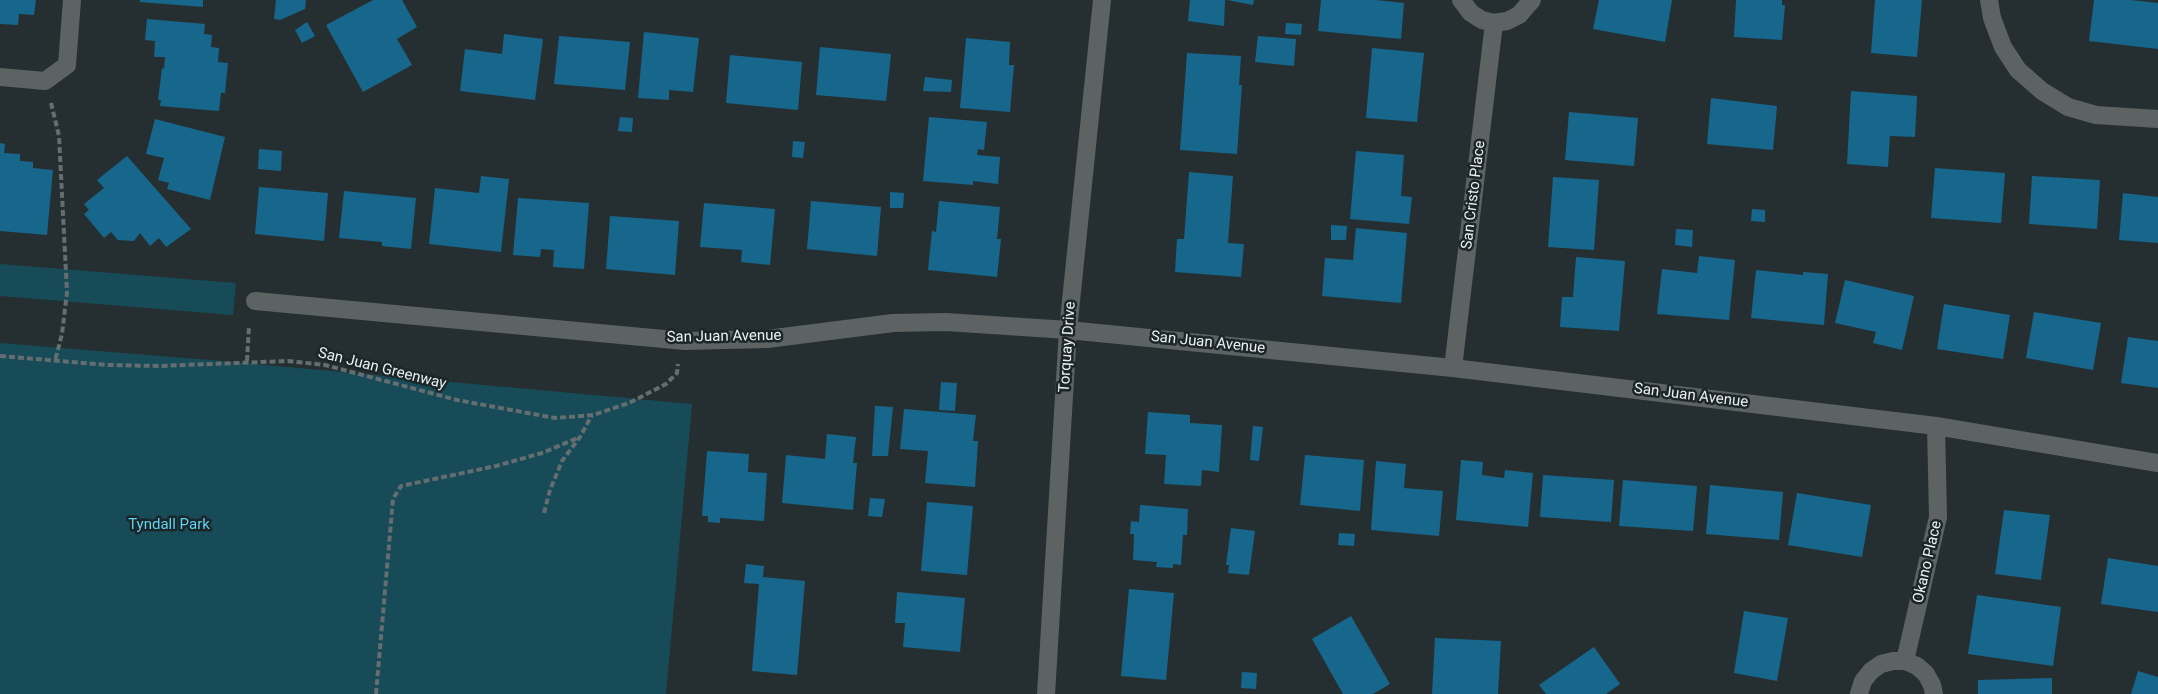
<!DOCTYPE html>
<html>
<head>
<meta charset="utf-8">
<style>
	body { margin:0 }
	canvas { display:block; background:#252f31 }
</style>
</head>
<body>
<canvas width="2158" height="694"></canvas>
<script>
const context = document.querySelector('canvas').getContext('2d');
context.lineJoin = 'round';
function fill(path, color) { context.fillStyle = color; context.fill(path, 'evenodd'); }
const toPath = rows => new Path2D(rows.map(r => 'M' + r).join(''));
function strokePath(path, color, width, dash) { context.strokeStyle = color; context.lineWidth = width; context.lineCap = dash ? 'butt' : 'round'; context.setLineDash(dash || []); context.stroke(path); }
function write(font, color, halo, rows, align = 'center') {
  context.font = font + ' Roboto,sans-serif'; context.lineWidth = 5; context.setLineDash([]); context.textBaseline = 'middle'; context.strokeStyle = halo; context.fillStyle = color; for (const [text, x, y, turn = 0] of rows) {
    context.save(); context.translate(x, y); context.rotate((+turn || 0) * Math.PI / 180); context.textAlign = isNaN(turn) ? turn : align; if (halo) context.strokeText(text, 0, 0); context.fillText(text, 0, 0); context.restore();
  }
}
fill(toPath([
	[0,264,236,283,233,315,0,296],
	[0,343,222,361,692,404,666,694,0,694]
]), '#164b57');
fill(toPath([
	[0,0,36,0,34,15,19,14,18,25,0,24],
	[140,0,203,0,203,7,140,2],
	[276,0,306,0,305,9,280,20,274,19],
	[373,0,402,0,417,27,397,39,412,65,363,92,326,25],
	[1190,0,1225,0,1224,26,1188,21],
	[1227,0,1254,0,1253,5],
	[1321,0,1376,0,1404,3,1401,39,1318,31],
	[1599,0,1672,0,1665,42,1593,29],
	[1736,0,1782,0,1782,5,1785,5,1782,40,1734,37],
	[1875,0,1922,0,1917,57,1871,53],
	[2094,0,2131,0,2158,3,2158,49,2089,41],
	[147,19,205,24,204,34,212,35,211,47,219,48,218,62,228,63,225,93,221,93,219,111,160,106,161,100,158,100,162,68,164,69,165,57,154,57,155,41,145,40],
	[307,22,315,36,302,43,295,30],
	[1286,23,1302,24,1301,35,1285,34],
	[644,32,699,38,693,92,669,90,669,100,638,98],
	[504,34,543,39,535,100,460,91,465,49,502,54],
	[559,36,630,42,625,90,554,84],
	[1258,36,1296,39,1294,66,1255,62],
	[966,38,1010,42,1009,65,1014,65,1010,112,960,108],
	[820,47,891,54,886,101,816,95],
	[1372,48,1424,53,1417,122,1366,118],
	[1187,53,1241,56,1239,85,1242,85,1237,154,1180,150],
	[730,55,802,62,798,110,726,103],
	[925,77,952,80,951,92,923,91],
	[1851,91,1917,96,1915,137,1890,136,1888,167,1847,164],
	[1711,98,1777,106,1773,150,1707,144],
	[1569,112,1638,118,1634,166,1565,160],
	[620,117,633,118,632,132,618,131],
	[929,117,987,122,984,150,978,149,977,155,1000,157,998,184,973,181,973,185,923,181],
	[155,119,225,137,210,200,167,189,169,183,158,180,164,158,146,154],
	[793,141,805,142,803,158,792,157],
	[0,143,5,144,4,153,20,154,20,161,33,162,33,168,53,170,47,235,0,231],
	[259,149,282,151,281,171,258,169],
	[1356,151,1404,155,1401,196,1412,197,1409,224,1350,219],
	[127,156,191,229,166,247,159,238,150,246,140,233,134,241,118,240,111,232,104,238,84,214,89,210,84,204,104,188,97,180],
	[1935,168,2005,173,2001,223,1931,218],
	[1189,172,1233,176,1228,243,1244,244,1241,277,1175,272,1177,239,1184,239],
	[481,176,509,179,501,252,429,244,435,188,479,193],
	[2032,176,2100,180,2097,229,2029,224],
	[1553,177,1599,180,1594,250,1548,247],
	[259,187,328,193,324,241,255,234],
	[344,191,416,198,411,249,382,246,382,242,339,238],
	[890,192,904,193,903,208,890,208],
	[2123,193,2158,197,2158,243,2119,240],
	[518,198,589,203,584,269,553,267,554,250,541,249,540,257,513,255],
	[811,201,881,207,877,256,807,249],
	[939,201,1000,207,997,239,1001,239,997,277,928,270,932,231,936,232],
	[704,203,775,209,770,265,741,262,742,250,700,247],
	[1752,209,1765,210,1765,222,1751,221],
	[610,216,679,221,675,275,606,269],
	[1331,225,1347,226,1346,240,1331,240],
	[1356,228,1407,233,1401,303,1322,296,1325,258,1353,260],
	[1676,229,1693,230,1692,247,1675,245],
	[1699,256,1735,260,1729,320,1657,314,1662,269,1697,273],
	[1576,257,1625,261,1619,331,1560,327,1562,297,1573,297],
	[1756,270,1803,275,1803,272,1828,274,1824,325,1751,318],
	[1845,280,1914,296,1902,350,1873,343,1876,332,1835,323],
	[1944,304,2010,315,2003,359,1937,349],
	[2034,312,2101,323,2093,370,2026,358],
	[2128,337,2158,341,2158,388,2121,383],
	[941,382,957,383,955,411,939,410],
	[875,406,893,407,888,456,872,456],
	[904,409,976,415,973,441,978,441,975,487,925,483,928,451,900,449],
	[1148,412,1190,415,1190,423,1222,425,1219,472,1202,470,1201,486,1164,484,1166,455,1145,454],
	[1253,426,1263,427,1259,461,1250,460],
	[827,434,856,437,853,463,857,463,853,510,782,503,786,455,825,459],
	[707,451,749,454,748,472,767,473,764,521,720,518,720,523,708,522,708,516,702,516],
	[1305,455,1364,460,1360,511,1300,505],
	[1461,460,1483,462,1482,475,1504,478,1505,470,1533,473,1528,527,1456,520],
	[1376,461,1406,464,1404,488,1443,491,1439,536,1371,530],
	[1543,475,1614,480,1611,522,1540,517],
	[1623,480,1697,486,1693,531,1619,526],
	[1710,485,1783,492,1779,540,1706,534],
	[1797,493,1871,505,1862,557,1788,545],
	[870,498,885,499,882,517,868,516],
	[927,502,973,506,967,575,921,571],
	[1140,505,1188,509,1187,535,1183,535,1181,565,1173,564,1173,568,1156,567,1157,562,1133,560,1134,534,1130,534,1131,521,1139,522],
	[2004,510,2050,515,2041,580,1995,574],
	[1231,528,1255,531,1249,575,1228,573,1229,565,1226,565],
	[1339,533,1355,534,1354,546,1338,545],
	[2108,558,2158,566,2158,612,2101,604],
	[746,564,764,566,763,577,805,581,797,675,752,671,759,584,744,583],
	[1129,589,1174,593,1166,680,1121,676],
	[897,592,965,598,960,652,903,647,905,623,895,623],
	[1977,595,2061,607,2053,666,1968,654],
	[1744,611,1788,618,1777,681,1734,673],
	[1351,616,1390,684,1373,694,1343,694,1312,639],
	[1435,638,1501,641,1498,694,1432,694],
	[1594,647,1620,684,1606,694,1546,694,1539,685],
	[2138,671,2158,677,2158,694,2131,694],
	[1242,672,1257,673,1256,689,1241,688],
	[2052,678,2052,694,1978,694,1978,680]
]), '#17668b');
strokePath(toPath([
	[51,103,59,136,67,292,62,334,55,361],
	[0,356,109,365,159,366,288,361,325,365,457,400,555,418,593,415,629,403,666,384,677,373,678,364],
	[247,361,249,326],
	[544,513,550,490,562,461,580,437,592,415],
	[376,694,393,499,401,486,496,466,542,453,580,437]
]), '#646d6f', 4, [6, 3]);
strokePath(toPath([
	[1461,0,1471,13,1482,20,1494,23,1507,21,1519,15,1532,0],
	[1989,0,1992,18,2003,47,2018,70,2042,91,2068,107,2096,115,2158,119],
	[0,77,45,81,67,65,72,0],
	[255,301,685,341,767,339,893,323,946,322,1068,330,1453,368,1936,426,2158,463],
	[1453,368,1494,23],
	[1905,661,1938,517,1936,426],
	[1046,694,1068,330,1102,0],
	[1859,694,1863,681,1871,671,1881,664,1893,661,1905,661,1917,666,1926,674,1932,685,1934,694]
]), '#5d6262', 18);
write('15px', '#eaf0f2', '#1c2528', [
	["San Cristo Place",1474,195,-83],
	["San Juan Avenue",724,337,-1],
	["San Juan Avenue",1208,343,6],
	["Torquay Drive",1068,347,-86],
	["San Juan Greenway",382,369,14],
	["San Juan Avenue",1691,396,7],
	["Okano Place",1928,562,-77]
]);
write('15px', '#58d6f3', '#1c2528', [
	["Tyndall Park",169,525]
]);
</script>
</body>
</html>
